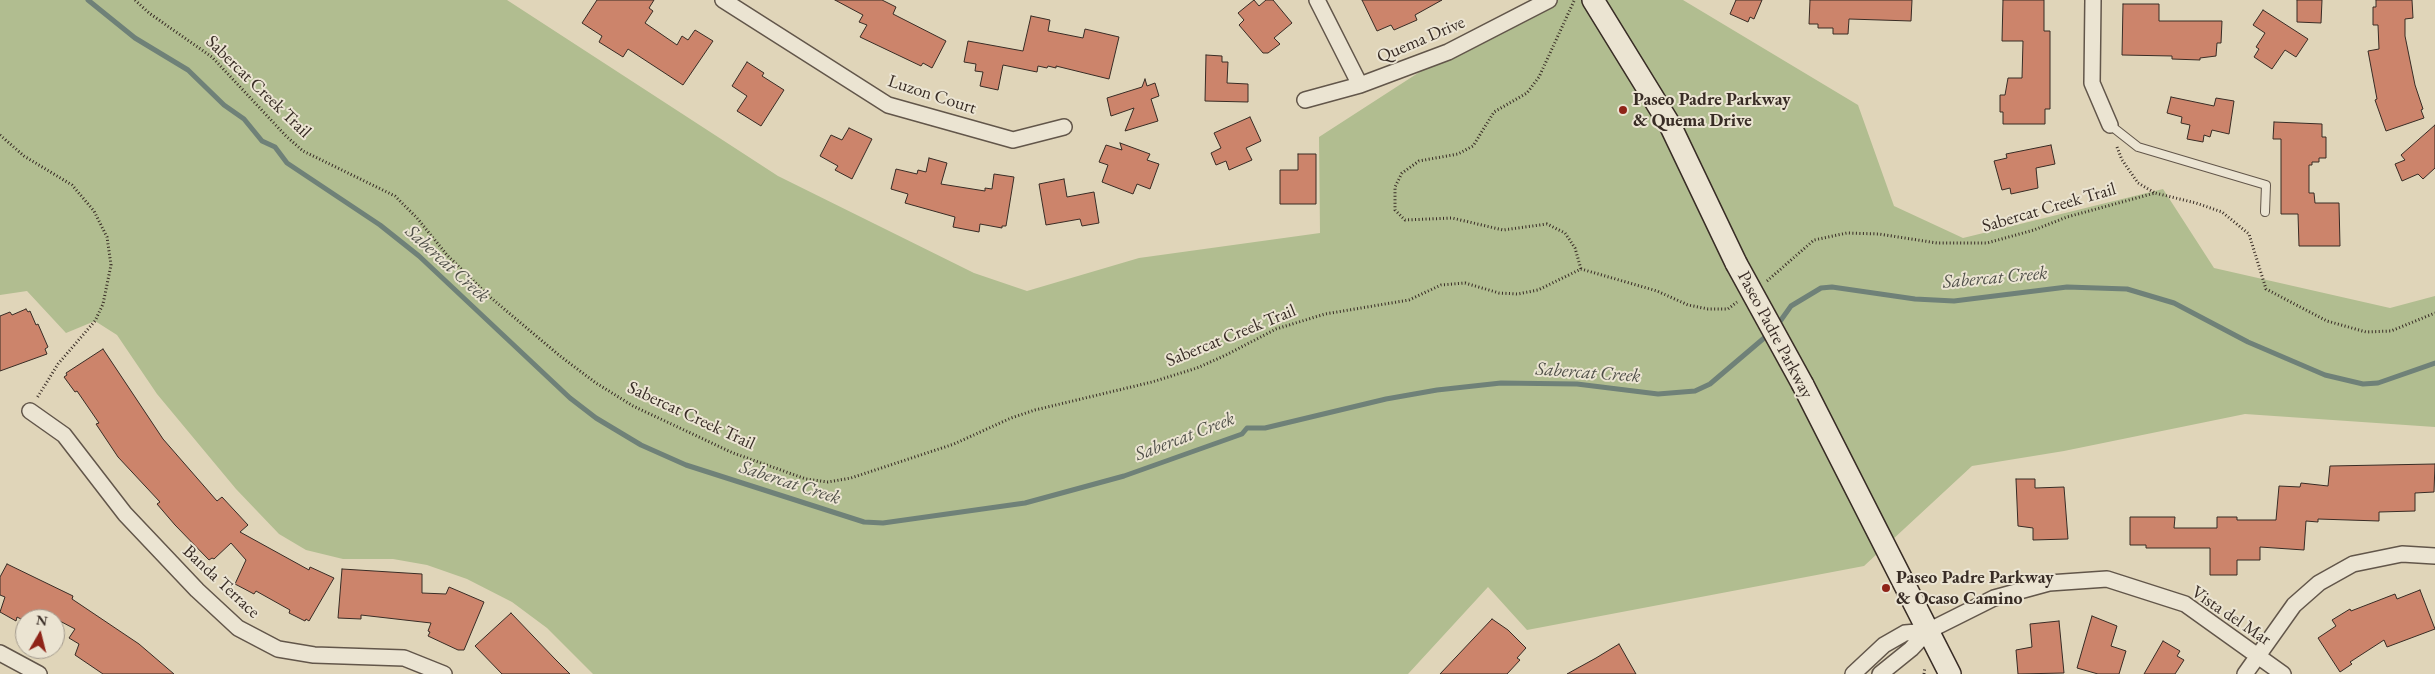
<!DOCTYPE html>
<html>
<head>
<meta charset="utf-8">
<style>
	body { margin:0 }
	#map { position:relative; width:2435px; height:674px; overflow:hidden; background:#e0d5b9; font-family:"EB Garamond",serif }
	canvas { display:block }
	.north { position:absolute; left:15px; top:609px; width:50px; height:50px; box-sizing:border-box; background:#ebe4d2; border:1px solid #a39a8d; border-radius:50%; rotate:8deg; font-size:14px; font-weight:700; line-height:20px; text-align:center; color:#382c25 }
	.north::after { content:''; display:block; margin:auto; width:18px; height:22px; background:#8f2418; clip-path:polygon(50% 0,100% 100%,50% 72%,0 100%) }
</style>
</head>
<body>
<div id="map">
<canvas width="2435" height="674"></canvas>
<div class="north">N</div>
</div>
<script>
const context = document.querySelector('canvas').getContext('2d');
context.lineJoin = 'round';
function fill(path, color) { context.fillStyle = color; context.fill(path, 'evenodd'); }
const toPath = rows => new Path2D(rows.map(r => 'M' + r).join(''));
function strokePath(path, color, width, dash) { context.strokeStyle = color; context.lineWidth = width; context.lineCap = dash ? 'butt' : 'round'; context.setLineDash(dash || []); context.stroke(path); }
function write(font, color, halo, rows, align = 'center') {
  context.font = font + ' "EB Garamond",serif'; context.lineWidth = 4; context.setLineDash([]); context.textBaseline = 'middle'; context.strokeStyle = halo; context.fillStyle = color; for (const [text, x, y, turn = 0] of rows) {
    context.save(); context.translate(x, y); context.rotate((+turn || 0) * Math.PI / 180); context.textAlign = isNaN(turn) ? turn : align; if (halo) context.strokeText(text, 0, 0); context.fillText(text, 0, 0); context.restore();
  }
}
fill(toPath([
	[0,0,507,0,778,176,974,273,1027,291,1139,258,1320,233,1319,137,1531,0,1683,0,1858,105,1894,206,1963,238,2163,189,2214,268,2390,308,2435,296,2435,427,2245,414,2064,451,1972,466,1864,566,1527,630,1488,587,1408,674,593,674,547,628,512,602,467,579,427,565,393,559,343,559,306,550,279,534,236,489,157,394,117,335,95,321,66,333,27,291,0,295]
]), '#b1bd90');
strokePath(toPath([
	[88,0,135,38,188,70,224,105,244,119,262,141,275,147,287,163,380,225,419,256,570,398,596,418,641,445,686,465,864,522,883,523,1025,503,1124,476,1242,434,1247,428,1265,428,1386,399,1437,390,1501,383,1577,384,1658,394,1695,391,1710,384,1770,333],
	[1776,327,1791,306,1821,288,1832,287,1915,299,1954,301,2067,287,2127,289,2174,303,2248,342,2325,375,2363,384,2378,383,2435,363]
]), '#6f8178', 5);
const building = toPath([
	[597,0,654,0,649,8,653,11,645,23,677,45,682,36,688,40,695,30,713,41,683,85,628,49,623,57,599,42,602,36,582,23,597,0],
	[835,0,882,0,896,7,893,14,946,41,932,68,923,63,921,66,860,37,867,25,859,22,863,15,835,0],
	[1254,0,1259,6,1266,0,1273,0,1292,23,1274,38,1280,44,1268,53,1263,53,1239,25,1244,20,1238,13,1254,0],
	[1362,0,1442,0,1415,15,1417,20,1394,30,1391,25,1377,31,1362,0],
	[1736,0,1762,0,1754,19,1750,17,1748,22,1730,14,1736,0],
	[1810,0,1912,0,1911,21,1849,19,1848,34,1833,34,1833,28,1818,28,1818,24,1809,24,1810,0],
	[2003,0,2044,0,2044,31,2050,31,2050,109,2045,109,2045,124,2003,124,2003,112,2000,112,2000,95,2005,95,2008,78,2022,78,2023,41,2002,41,2003,0],
	[2297,0,2322,0,2321,23,2297,22,2297,0],
	[2376,0,2412,0,2413,18,2405,19,2405,36,2415,85,2423,109,2421,110,2424,118,2386,131,2375,100,2377,99,2368,51,2379,49,2378,25,2373,25,2373,7,2376,7,2376,0],
	[2123,4,2159,4,2159,21,2222,21,2221,43,2217,43,2216,56,2200,58,2200,60,2172,59,2172,56,2122,55,2123,4],
	[2263,10,2308,39,2296,57,2285,50,2272,69,2254,57,2259,49,2256,47,2265,33,2253,25,2263,10],
	[1031,16,1050,20,1048,31,1083,38,1085,29,1119,37,1109,79,1056,66,1056,68,1048,66,1047,68,1038,66,1037,72,1003,65,998,90,980,86,983,72,975,71,976,64,964,62,968,41,1023,51,1031,16],
	[1206,55,1222,56,1222,62,1228,62,1227,83,1248,84,1248,102,1205,101,1206,55],
	[747,62,764,73,762,76,784,90,761,126,737,111,747,96,732,86,747,62],
	[1145,79,1147,86,1155,83,1159,96,1151,99,1158,121,1125,131,1134,108,1111,116,1107,98,1142,87,1145,79],
	[2171,97,2214,106,2216,98,2234,101,2229,134,2212,130,2210,137,2204,135,2203,142,2187,139,2190,125,2181,123,2182,117,2167,113,2171,97],
	[1250,117,1261,141,1246,148,1252,160,1229,170,1226,161,1216,165,1211,153,1221,148,1214,133,1250,117],
	[2274,122,2322,124,2322,137,2326,137,2326,158,2319,158,2319,162,2312,162,2312,165,2309,165,2309,193,2314,193,2315,203,2339,203,2340,246,2299,246,2298,214,2281,214,2281,139,2273,139,2274,122],
	[2435,125,2435,168,2423,179,2418,174,2402,181,2395,164,2405,160,2401,155,2435,125],
	[849,128,872,139,852,179,835,170,838,166,820,156,831,135,842,140,849,128],
	[1120,143,1150,154,1147,160,1159,164,1150,189,1137,184,1133,194,1102,182,1108,165,1099,162,1106,145,1122,150,1120,143],
	[2051,145,2055,164,2036,168,2038,188,2011,194,2010,188,2002,190,1994,161,2007,158,2006,154,2051,145],
	[1298,154,1316,154,1316,204,1280,204,1280,170,1298,170,1298,154],
	[929,158,947,163,941,184,985,191,985,188,992,189,994,174,1014,177,1006,226,1002,226,1002,228,980,224,979,232,953,227,955,217,905,203,908,194,891,189,896,169,917,174,918,170,926,172,929,158],
	[1064,179,1067,197,1094,192,1099,223,1082,226,1080,219,1046,225,1039,184,1064,179],
	[26,309,28,312,30,311,36,325,38,324,48,347,45,349,47,354,0,371,0,316,10,312,12,315,26,309],
	[103,349,163,439,217,501,222,497,248,525,240,532,309,570,310,567,334,578,309,621,306,619,305,621,289,613,290,610,256,591,254,594,235,584,246,560,231,543,214,559,212,558,209,560,175,525,157,504,160,502,118,457,96,424,99,423,77,391,75,392,64,377,67,375,66,373,103,349],
	[2435,464,2434,492,2415,493,2415,511,2379,512,2379,521,2318,519,2318,522,2306,521,2304,550,2260,547,2260,560,2237,560,2237,575,2210,575,2210,548,2146,548,2146,545,2130,545,2130,517,2175,517,2174,528,2217,528,2217,517,2237,517,2237,520,2276,520,2279,486,2300,487,2301,483,2328,486,2330,466,2435,464],
	[2016,479,2035,479,2035,488,2064,487,2068,539,2033,540,2033,528,2018,526,2016,479],
	[7,564,73,596,72,599,139,644,174,674,103,674,75,655,79,644,69,638,75,629,56,619,21,619,17,617,16,621,0,612,5,597,0,595,0,577,7,564],
	[342,569,422,574,422,593,446,594,449,587,484,602,464,650,458,650,428,636,430,632,428,631,431,623,361,615,361,619,338,618,342,569],
	[2420,590,2435,629,2387,647,2384,640,2350,662,2352,664,2340,672,2318,638,2336,626,2332,620,2350,609,2351,611,2395,594,2397,599,2420,590],
	[511,613,555,659,570,674,502,674,475,646,511,613],
	[2092,616,2117,626,2111,646,2126,651,2119,674,2098,674,2077,668,2092,616],
	[1492,619,1508,630,1526,648,1517,658,1520,660,1507,674,1440,674,1492,619],
	[2059,621,2064,673,2018,674,2016,650,2032,647,2030,624,2059,621],
	[2163,641,2180,651,2177,656,2184,660,2175,674,2144,674,2163,641],
	[1619,644,1636,674,1567,674,1596,658,1619,644]
]);
fill(building, '#cc846b');
strokePath(building, '#382c25', 1);
const service = toPath([
	[2110,125,2138,147,2266,185,2265,212]
]);
const minor = toPath([
	[723,0,888,105,1013,140,1064,127],
	[1317,0,1360,85],
	[2093,0,2092,83,2110,125],
	[1305,100,1360,85,1448,52,1549,0],
	[30,411,64,435,125,514,197,590,238,628,278,649,314,655,404,658,444,674],
	[0,653,39,674],
	[1853,674,1884,645,1905,633,1928,631],
	[1880,674,1911,649,1928,631,1994,598,2049,583,2107,579,2185,604,2283,674],
	[2245,674,2294,605,2319,583,2353,564,2402,554,2435,556]
]);
const secondary = toPath([
	[1593,0,1670,125,1736,263],
	[1803,385,1950,674]
]);
strokePath(service, '#62564a', 10);
strokePath(minor, '#62564a', 18);
strokePath(secondary, '#382c25', 24);
strokePath(toPath([
	[135,0,149,13,212,57,286,136,303,151,395,196,417,218,447,255,490,297,560,356,596,383,633,406,733,453,806,479,828,482,851,478,954,444,1011,418,1035,410,1152,382,1197,368,1226,355,1276,329,1325,314,1409,300,1441,285,1465,283,1499,293,1518,294,1538,290,1581,269,1657,291,1688,305,1708,309,1728,309,1737,302],
	[1574,1,1539,77,1527,93,1494,112,1473,146,1458,154,1419,161,1402,173,1395,187,1395,210,1405,220,1452,218,1503,230,1547,224,1565,233,1575,248,1581,269],
	[0,135,24,156,72,185,94,211,107,237,111,265,103,304,95,321,58,364,37,398],
	[2117,147,2122,160,2138,183,2155,193],
	[1767,281,1814,240,1847,233,1879,234,1937,243,1987,243,2034,230,2067,217,2155,193,2196,203,2222,212,2249,234,2266,289,2327,321,2366,332,2391,331,2435,313],
	[1924,674,1925,667]
]), '#382c25', 3, [1, 2.5]);
strokePath(service, '#ebe4d2', 8);
strokePath(minor, '#ebe4d2', 15);
strokePath(secondary, '#ebe4d2', 21);
const secondaryBridge = toPath([
	[1736,263,1803,385]
]);
strokePath(secondaryBridge, '#382c25', 24, []);
strokePath(secondaryBridge, '#ebe4d2', 21);
for (const [x, y, r, color] of [
	[1623,110,5,"#8f2418"],
	[1886,588,5,"#8f2418"]
]) { const dot = new Path2D(); dot.arc(x, y, r, 0, 2 * Math.PI); context.fillStyle = color; context.fill(dot); strokePath(dot, '#ebe4d2', 2); }
write('18px', '#382c25', '#ebe4d2', [
	["Quema Drive",1421,40,-23],
	["Sabercat Creek Trail",258,87,44],
	["Luzon Court",932,95,18],
	["Sabercat Creek Trail",2049,208,-16],
	["Paseo Padre Parkway",1775,335,62],
	["Sabercat Creek Trail",1231,336,-22],
	["Sabercat Creek Trail",691,416,25],
	["Banda Terrace",221,582,43],
	["Vista del Mar",2231,616,34]
]);
write('bold 18px', '#382c25', '#ebe4d2', [
	["Paseo Padre Parkway",1633,100],
	["& Quema Drive",1633,121],
	["Paseo Padre Parkway",1896,578],
	["& Ocaso Camino",1896,599]
], 'left');
write('italic 19px', '#4f4f48', '#ebe4d2', [
	["Sabercat Creek",447,264,42],
	["Sabercat Creek",1995,278,-5],
	["Sabercat Creek",1588,373,4],
	["Sabercat Creek",1185,437,-21],
	["Sabercat Creek",790,483,18]
]);
</script>
</body>
</html>
